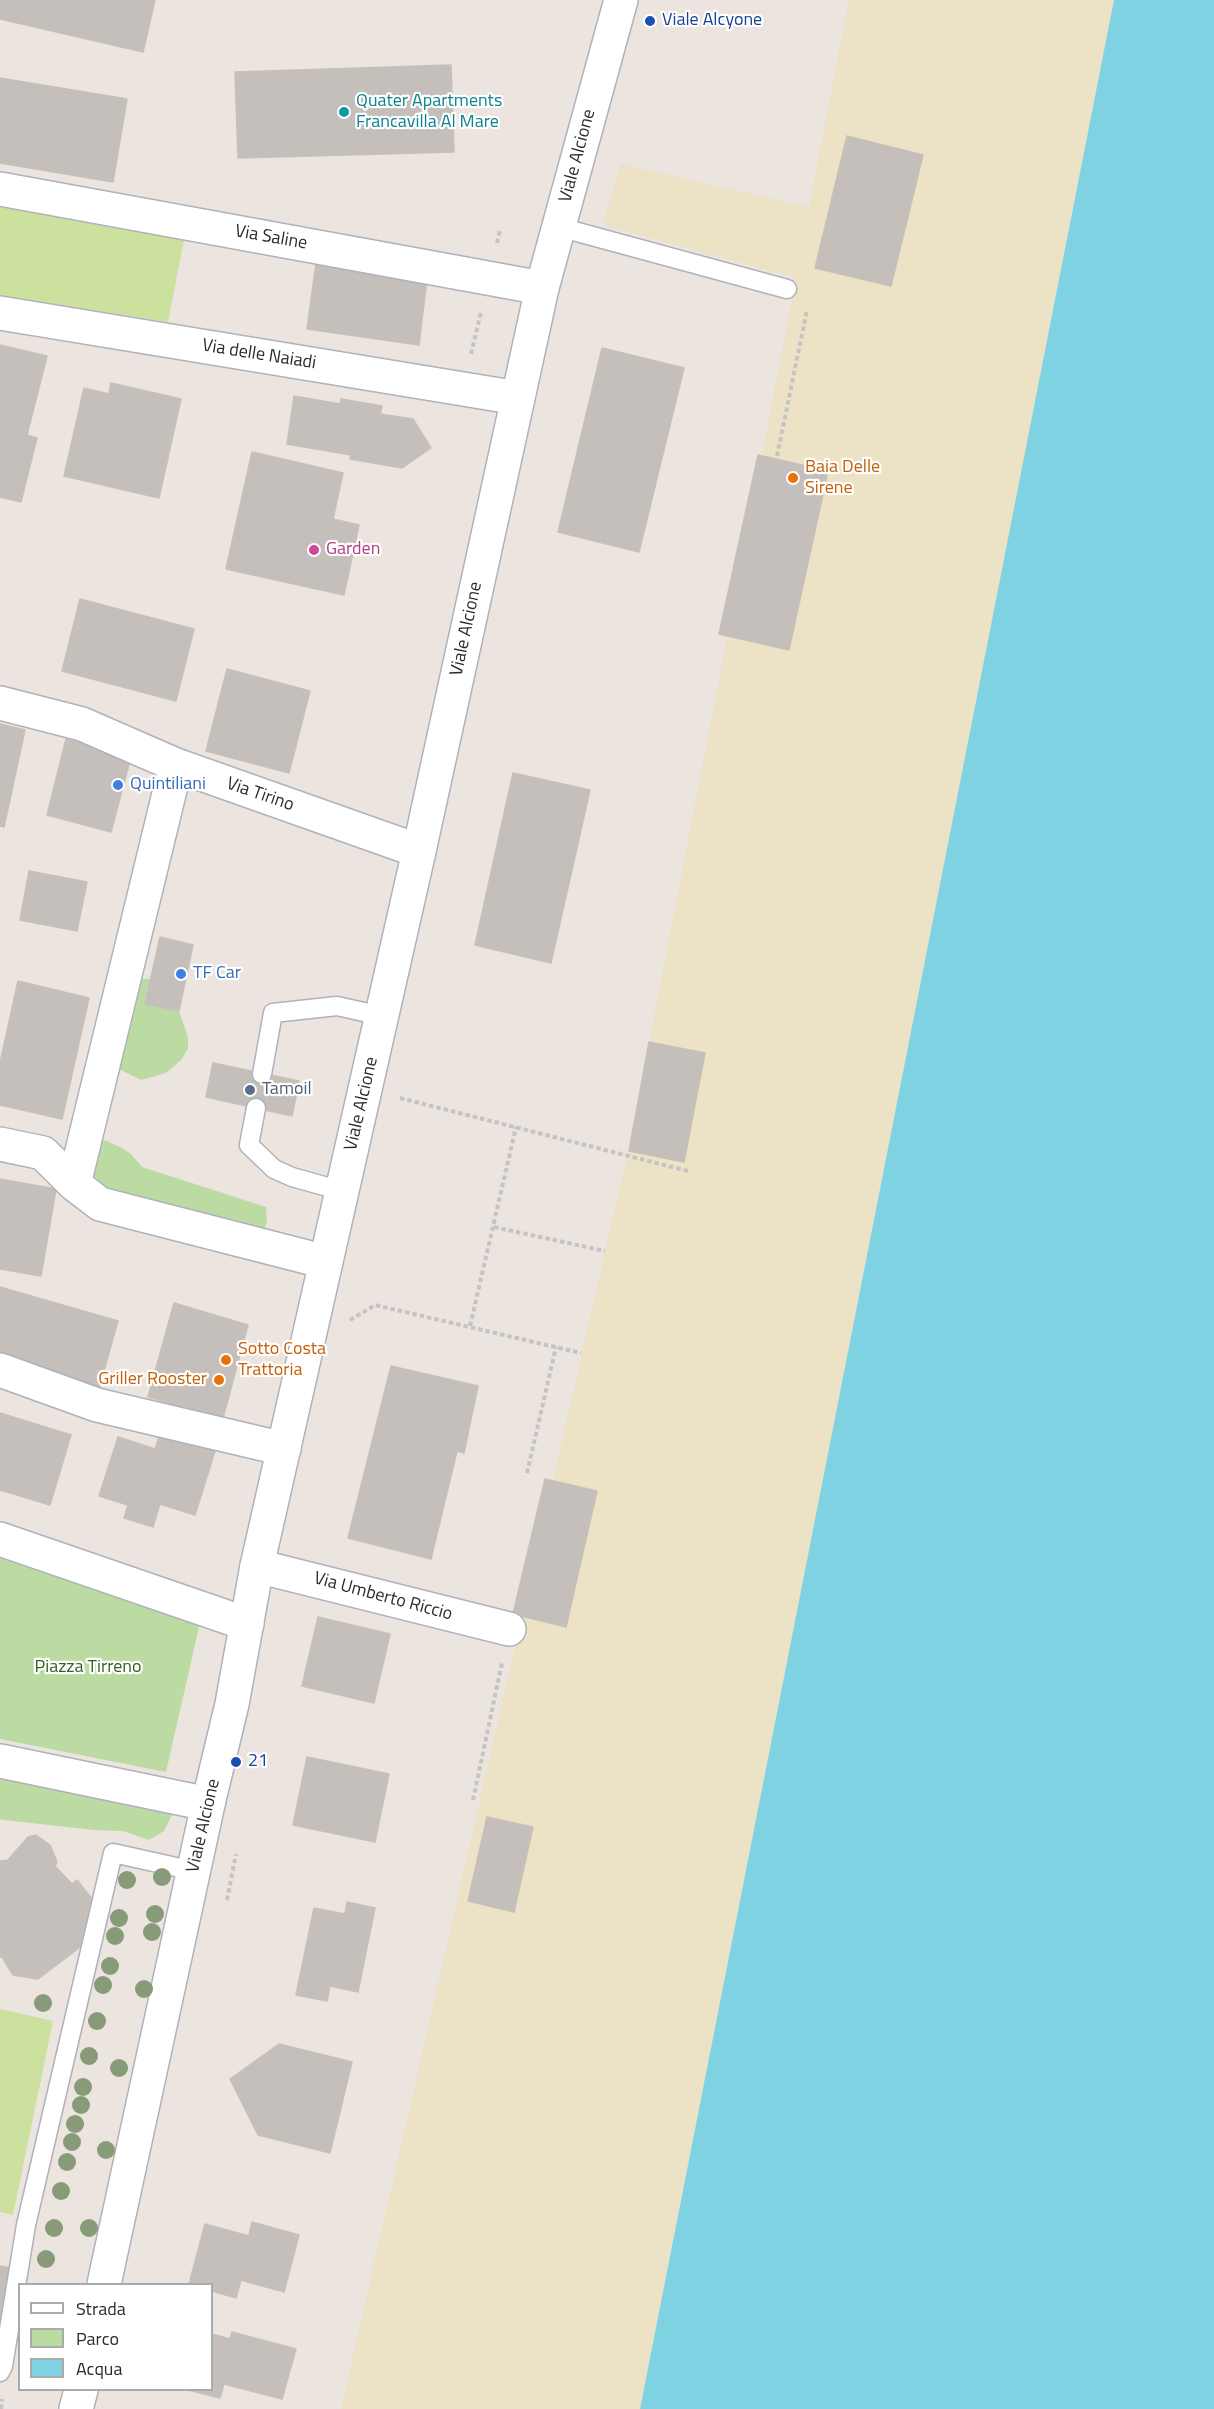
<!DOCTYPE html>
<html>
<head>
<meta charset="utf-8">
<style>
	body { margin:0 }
	#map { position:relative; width:1214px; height:2409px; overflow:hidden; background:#ebe4df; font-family:"Titillium Web",sans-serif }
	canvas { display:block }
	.legend { position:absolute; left:18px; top:2283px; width:195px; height:108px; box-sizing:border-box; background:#fff; border:2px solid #aaa; margin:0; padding:8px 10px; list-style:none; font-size:18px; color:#2b2b2b }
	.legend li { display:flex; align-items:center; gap:12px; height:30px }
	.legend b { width:30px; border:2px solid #aaa }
</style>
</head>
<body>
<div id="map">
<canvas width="1214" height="2409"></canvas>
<ul class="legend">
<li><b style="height:8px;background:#fff"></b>Strada</li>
<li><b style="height:16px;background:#bcdba2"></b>Parco</li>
<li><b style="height:16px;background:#7ed2e1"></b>Acqua</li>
</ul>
</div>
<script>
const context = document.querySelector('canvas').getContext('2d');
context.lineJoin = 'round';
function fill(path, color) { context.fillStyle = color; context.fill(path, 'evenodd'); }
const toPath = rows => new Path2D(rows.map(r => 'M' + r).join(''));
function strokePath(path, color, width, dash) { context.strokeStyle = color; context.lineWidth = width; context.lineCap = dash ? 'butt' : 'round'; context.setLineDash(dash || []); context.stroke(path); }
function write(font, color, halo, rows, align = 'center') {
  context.font = font + ' "Titillium Web",sans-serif'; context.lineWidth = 4.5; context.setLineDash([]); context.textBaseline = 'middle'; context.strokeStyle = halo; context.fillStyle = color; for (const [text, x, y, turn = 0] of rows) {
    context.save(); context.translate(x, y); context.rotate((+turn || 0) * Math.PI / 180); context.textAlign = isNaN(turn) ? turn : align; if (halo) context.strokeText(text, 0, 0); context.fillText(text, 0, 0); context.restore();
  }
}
fill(toPath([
	[141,979,151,979,145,1004,179,1011,188,1037,188,1048,182,1059,166,1073,141,1080,117,1068],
	[98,1140,107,1141,122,1148,131,1154,142,1167,266,1207,267,1221,265,1227,259,1231,111,1192,92,1174],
	[0,1547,202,1614,166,1772,0,1739],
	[0,1777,174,1811,164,1831,149,1840,123,1831,94,1830,4,1820,0,1819]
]), '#bcdba2');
fill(toPath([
	[849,0,1114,0,640,2409,341,2409,630,1143,796,278,603,225,620,164,809,207]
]), '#ece2c6');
fill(toPath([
	[0,206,185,235,168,322,0,295],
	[0,2009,53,2021,13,2215,0,2212]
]), '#cce19e');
fill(toPath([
	[1114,0,1214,0,1214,2409,640,2409]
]), '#7ed2e1');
const building = toPath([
	[0,0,155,0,143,52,0,19,0,0],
	[451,65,454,152,238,158,235,72,451,65],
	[0,78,127,99,113,182,0,163,0,78],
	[847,136,923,155,891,286,815,268,847,136],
	[316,263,427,279,419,345,307,329,316,263],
	[0,345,47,356,27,435,37,438,21,502,0,497,0,345],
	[602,348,684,368,639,552,558,532,602,348],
	[111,383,181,399,159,498,64,476,84,388,109,394,111,383],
	[294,396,340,404,341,399,382,406,380,414,413,419,431,448,402,468,350,459,351,455,287,444,294,396],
	[252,452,343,473,333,519,359,525,344,595,226,569,252,452],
	[758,455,828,471,789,650,719,634,758,455],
	[80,599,194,629,176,701,62,671,80,599],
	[227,669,310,691,289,773,206,751,227,669],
	[0,724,25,730,4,827,0,826,0,724],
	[66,739,131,757,111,832,47,815,66,739],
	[513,773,590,790,551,963,475,945,513,773],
	[29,871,87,882,77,931,20,920,29,871],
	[160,937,193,945,179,1011,145,1004,160,937],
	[18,981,89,998,62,1119,0,1105,0,1063,18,981],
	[649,1042,705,1053,684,1162,629,1151,649,1042],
	[213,1063,299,1081,292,1116,206,1097,213,1063],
	[0,1179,56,1189,41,1276,0,1269,0,1179],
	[0,1287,118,1321,99,1388,0,1359,0,1287],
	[174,1303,248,1325,223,1418,148,1397,174,1303],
	[391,1366,478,1386,464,1453,457,1451,431,1559,348,1538,391,1366],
	[0,1413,71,1435,50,1505,0,1490,0,1413],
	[161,1431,216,1448,195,1515,160,1504,153,1527,124,1518,128,1505,99,1496,118,1437,155,1449,161,1431],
	[545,1479,597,1491,566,1627,513,1614,545,1479],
	[318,1617,390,1634,374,1703,302,1686,318,1617],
	[307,1757,389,1774,375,1842,293,1825,307,1757],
	[487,1817,533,1827,514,1912,468,1901,487,1817],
	[36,1835,50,1845,57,1862,55,1866,72,1884,77,1880,96,1904,92,1938,38,1979,13,1975,2,1957,0,1957,0,1861,8,1860,28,1837,36,1835],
	[347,1902,375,1908,358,1992,330,1986,327,2001,296,1995,314,1908,345,1914,347,1902],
	[279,2044,352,2062,330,2153,258,2135,230,2079,279,2044],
	[252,2222,299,2235,284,2292,241,2280,236,2298,212,2291,212,2284,189,2284,205,2224,249,2236,252,2222],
	[0,2266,12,2268,0,2351,0,2266],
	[232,2332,296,2349,282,2399,224,2384,220,2398,188,2390,212,2390,212,2334,230,2339,232,2332]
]);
fill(building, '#c4bfba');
strokePath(building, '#c6c0b8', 1.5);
const service = toPath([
	[559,227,787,289],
	[262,1074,273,1013,337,1006,382,1016],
	[256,1108,249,1145,274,1169,292,1177,342,1191],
	[0,2372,3,2366,26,2225,113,1853,194,1871]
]);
const minor = toPath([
	[0,189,542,288],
	[0,313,518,398],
	[0,703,82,724,176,765,419,851],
	[0,1144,43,1153,74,1184,100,1204,326,1262],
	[74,1184,176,765],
	[0,1370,97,1405,284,1449],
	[0,1539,247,1624],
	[257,1566,509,1629],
	[0,1761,208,1804]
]);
const tertiary = toPath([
	[104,2284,208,1804,232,1704,257,1566,419,851,542,288,621,0],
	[76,2409,81,2390]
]);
strokePath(service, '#afb2ba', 21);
strokePath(minor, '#afb2ba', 36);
strokePath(tertiary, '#afb2ba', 36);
strokePath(toPath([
	[497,243,500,230],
	[471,354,481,312],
	[777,456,807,310],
	[400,1098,688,1171],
	[494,1227,605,1251],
	[350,1320,375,1305,581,1353],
	[470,1326,516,1127],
	[527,1473,556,1347],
	[473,1800,502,1663],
	[227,1900,236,1854],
	[1,2409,2,2399]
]), '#c4c4c4', 4, [4.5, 3]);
strokePath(service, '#fff', 18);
strokePath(minor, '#fff', 33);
strokePath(tertiary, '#fff', 33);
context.fillStyle = '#879b78';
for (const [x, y] of [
	[162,1877],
	[127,1880],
	[155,1914],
	[119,1918],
	[152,1932],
	[115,1936],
	[110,1966],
	[103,1985],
	[144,1989],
	[43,2003],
	[97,2021],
	[89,2056],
	[119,2068],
	[83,2087],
	[81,2105],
	[75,2124],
	[72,2142],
	[106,2150],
	[67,2162],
	[61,2191],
	[54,2228],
	[89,2228],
	[46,2259]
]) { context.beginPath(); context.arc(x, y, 9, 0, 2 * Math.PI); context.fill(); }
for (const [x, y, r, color] of [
	[650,21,6,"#1a4fb4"],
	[344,112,6,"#0f9aa8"],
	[793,478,6,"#e8710a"],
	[314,550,6,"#d1479c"],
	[118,785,6,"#3f7fe0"],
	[181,974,6,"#3f7fe0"],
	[250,1090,6,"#5c6f8a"],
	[226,1360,6,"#e8710a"],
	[219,1380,6,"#e8710a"],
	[236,1762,6,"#1a4fb4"]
]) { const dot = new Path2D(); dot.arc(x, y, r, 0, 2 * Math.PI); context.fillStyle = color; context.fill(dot); strokePath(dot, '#fff', 2); }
write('18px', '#164399', '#fff', [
	["Viale Alcyone",662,21],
	["21",248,1762]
], 'left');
write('18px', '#0d838f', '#fff', [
	["Quater Apartments",356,102],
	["Francavilla Al Mare",356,123]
], 'left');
write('18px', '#2b2b2b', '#fff', [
	["Viale Alcione",578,156,-75],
	["Via Saline",271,238,10],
	["Via delle Naiadi",259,355,9],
	["Viale Alcione",467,629,-78],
	["Via Tirino",260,795,19],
	["Viale Alcione",362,1104,-77],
	["Via Umberto Riccio",383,1597,15],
	["Viale Alcione",204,1826,-77]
]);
write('18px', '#c56008', '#fff', [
	["Baia Delle",805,468],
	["Sirene",805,489],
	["Sotto Costa",238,1350],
	["Trattoria",238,1371],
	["Griller Rooster",207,1380,"right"]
], 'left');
write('18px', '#b23c85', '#fff', [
	["Garden",326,550]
], 'left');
write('18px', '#366cbe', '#fff', [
	["Quintiliani",130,785],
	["TF Car",193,974]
], 'left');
write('18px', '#4e5e75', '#fff', [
	["Tamoil",262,1090]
], 'left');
write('18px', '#366023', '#fff', [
	["Piazza Tirreno",88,1668]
]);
</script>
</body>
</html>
